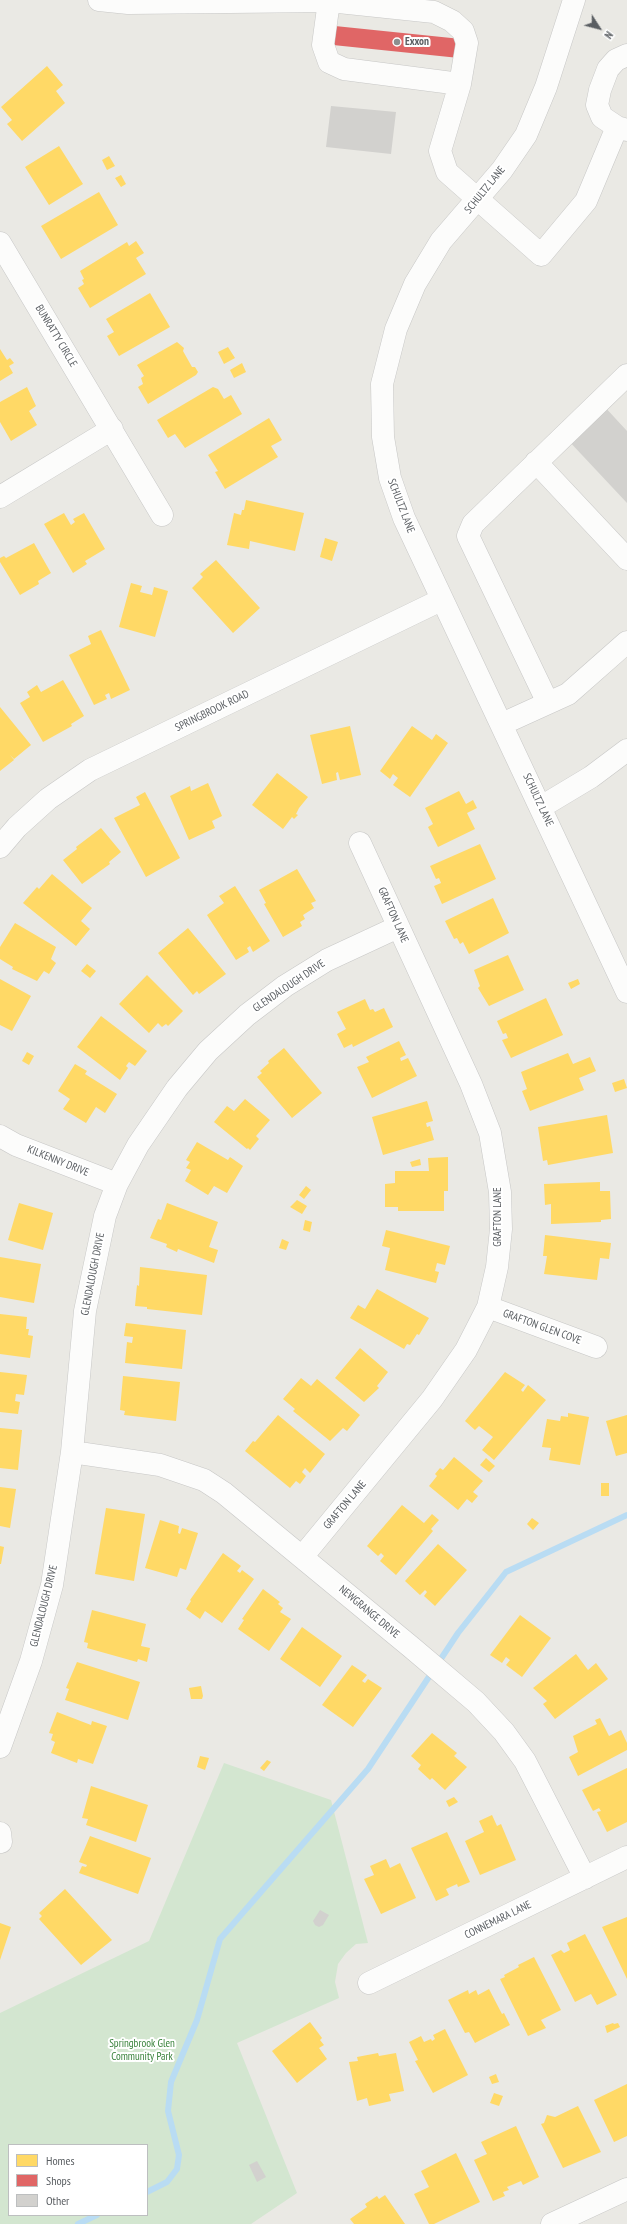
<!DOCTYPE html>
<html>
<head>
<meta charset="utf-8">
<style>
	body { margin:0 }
	#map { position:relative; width:627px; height:2224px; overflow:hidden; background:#eae9e4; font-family:"PT Sans Narrow",sans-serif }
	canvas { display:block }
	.legend { position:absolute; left:8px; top:2144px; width:140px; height:72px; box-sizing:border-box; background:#fff; border:1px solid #bdbfc0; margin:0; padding:5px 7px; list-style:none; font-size:12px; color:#5a5e62 }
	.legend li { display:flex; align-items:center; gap:8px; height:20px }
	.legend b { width:20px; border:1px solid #bdbfc0 }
	.north { position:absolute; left:579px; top:8px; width:40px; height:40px; -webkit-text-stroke:3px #fff; paint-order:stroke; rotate:126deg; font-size:11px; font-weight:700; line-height:16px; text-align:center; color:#5a5e62 }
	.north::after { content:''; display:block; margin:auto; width:14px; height:18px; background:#5a5e62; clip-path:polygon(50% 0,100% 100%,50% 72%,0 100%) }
</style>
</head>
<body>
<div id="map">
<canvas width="627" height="2224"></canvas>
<ul class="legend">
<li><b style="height:11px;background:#ffd966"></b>Homes</li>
<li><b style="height:11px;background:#e06666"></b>Shops</li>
<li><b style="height:11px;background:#d2d1ce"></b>Other</li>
</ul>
<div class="north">N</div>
</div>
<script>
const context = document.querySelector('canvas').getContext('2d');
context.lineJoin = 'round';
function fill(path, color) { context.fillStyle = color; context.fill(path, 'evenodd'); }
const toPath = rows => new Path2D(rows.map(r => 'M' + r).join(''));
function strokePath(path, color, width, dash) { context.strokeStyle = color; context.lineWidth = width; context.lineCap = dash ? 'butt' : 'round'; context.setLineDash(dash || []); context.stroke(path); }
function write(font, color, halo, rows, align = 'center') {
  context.font = font + ' "PT Sans Narrow",sans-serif'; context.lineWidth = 4; context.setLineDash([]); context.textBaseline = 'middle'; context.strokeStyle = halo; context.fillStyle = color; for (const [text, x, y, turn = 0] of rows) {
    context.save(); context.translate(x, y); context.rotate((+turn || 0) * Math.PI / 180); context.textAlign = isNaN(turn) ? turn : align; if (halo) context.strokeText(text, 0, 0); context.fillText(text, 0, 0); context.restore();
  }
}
fill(toPath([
	[224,1763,331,1800,368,1943,356,1944,346,1953,338,1964,335,1982,339,1998,237,2043,297,2193,251,2224,0,2224,0,2013,149,1941],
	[9,2145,147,2145,147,2215,9,2215]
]), '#d3e6d0');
fill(toPath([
	[47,66,63,85,56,91,65,103,22,141,7,124,12,120,1,107],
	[59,146,83,184,49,205,25,167],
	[109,156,115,166,107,170,102,160],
	[121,175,126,184,121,187,115,178],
	[99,192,118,225,61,259,41,226],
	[136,241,144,253,136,258,146,274,90,308,78,288,84,284,82,280,84,279,80,271,127,242,129,246],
	[150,293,170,327,119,356,107,336,114,332,106,319],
	[177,342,184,348,183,351,192,367,195,367,198,372,196,375,148,404,138,387,143,384,141,378,144,376,137,365],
	[228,347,235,358,224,364,218,352],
	[0,349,7,360,10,358,14,363,9,366,13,373,0,381],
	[242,363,246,372,234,378,230,370],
	[27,387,36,406,29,411,37,425,11,441,0,422,0,402],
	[213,387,218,389,224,399,231,395,242,414,185,448,175,434,168,438,157,420],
	[269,418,282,440,271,446,278,457,225,489,215,472,218,471,208,455],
	[246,500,304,513,295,551,250,541,249,549,227,545,234,513,241,515,242,510,244,510],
	[64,513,71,525,75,522,73,519,84,513,105,549,85,561,87,564,73,573,44,524],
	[325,538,338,542,332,561,320,557],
	[34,543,51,573,38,581,39,584,20,595,0,562,0,558,4,556,6,558],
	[216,560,260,608,233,633,192,588,203,577,200,574],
	[131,583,142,586,140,592,152,595,154,587,168,591,155,637,119,627],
	[101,630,130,690,111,699,109,693,105,695,107,699,94,705,69,655,91,644,88,636],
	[63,680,84,716,71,724,72,726,43,742,20,703,30,697,27,692,37,685,41,692],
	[0,707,31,745,14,759,10,755,14,760,0,771],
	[350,726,361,775,340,780,338,772,336,773,337,780,322,784,310,735],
	[412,726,432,740,436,734,448,743,410,797,393,785,398,778,393,774,390,779,380,771],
	[277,773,308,797,299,808,296,814,298,815,294,819,292,817,283,829,252,805],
	[208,783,222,816,212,821,215,828,189,840,170,796,190,786,191,791],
	[459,791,466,804,473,800,477,808,467,813,475,829,438,847,428,827,433,824,425,808],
	[145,792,180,858,146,877,114,818,140,805,136,797],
	[101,828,121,852,109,862,110,864,82,884,63,860,77,849,76,847],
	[480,844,496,879,442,904,434,886,441,883,439,878,436,879,430,866],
	[297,869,316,901,311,903,314,908,303,915,305,919,300,922,302,926,283,937,264,904,266,903,259,890],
	[52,874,92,908,81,921,90,929,76,946,23,903,37,887,39,889],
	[235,886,270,941,253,952,250,946,247,948,249,952,236,960,207,915,224,903,219,896],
	[493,898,509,933,469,954,463,942,460,944,457,938,454,939,445,921],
	[15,923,56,947,51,959,56,963,49,974,44,971,37,981,12,969,13,967,0,959,0,947],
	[188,928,226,974,199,994,197,991,193,995,158,953],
	[508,955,524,990,489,1006,478,988,480,986,474,970],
	[87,964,96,971,90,978,81,971],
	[147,975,183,1011,168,1026,166,1024,162,1027,158,1023,149,1033,119,1004],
	[0,979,31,996,12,1031,0,1025],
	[578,979,580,984,571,989,568,983],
	[546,998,563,1035,511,1058,502,1040,508,1038,506,1033,503,1034,497,1021],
	[365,999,370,1010,373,1009,375,1012,384,1008,393,1027,353,1047,352,1044,344,1048,337,1034,346,1029,337,1012],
	[101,1016,147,1051,135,1066,129,1062,126,1066,128,1068,120,1080,77,1047],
	[399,1041,406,1055,400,1058,401,1061,408,1058,417,1076,372,1098,357,1067,369,1062,366,1057],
	[284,1048,322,1093,292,1118,257,1077,262,1073,260,1071,269,1063,268,1061],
	[27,1052,34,1056,29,1065,22,1061],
	[568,1053,573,1064,590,1057,596,1071,579,1078,584,1090,530,1111,522,1091,527,1089,521,1072],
	[75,1064,87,1071,85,1074,117,1094,105,1113,96,1107,86,1123,63,1109,70,1099,58,1091],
	[624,1079,627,1088,615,1092,612,1083],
	[245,1099,270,1120,256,1136,259,1139,250,1150,248,1148,247,1149,214,1122,227,1106,234,1111],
	[427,1101,433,1121,426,1123,427,1127,430,1126,434,1140,383,1155,372,1117],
	[607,1115,613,1153,548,1165,547,1160,543,1161,538,1127],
	[197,1142,228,1160,230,1157,243,1166,227,1193,214,1186,208,1195,185,1181,191,1170,186,1168,190,1162,186,1160],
	[448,1157,448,1191,444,1191,444,1211,398,1211,398,1207,385,1207,385,1184,395,1183,395,1171,429,1171,428,1158],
	[420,1159,421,1165,412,1167,410,1162],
	[600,1182,600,1191,610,1191,611,1219,601,1220,601,1222,551,1224,551,1204,545,1205,544,1184],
	[306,1186,311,1190,304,1199,299,1195],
	[297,1200,307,1206,302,1214,290,1207],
	[19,1203,53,1213,43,1250,8,1240],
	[167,1203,218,1222,209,1247,218,1250,214,1263,178,1249,177,1252,166,1247,167,1244,150,1238,158,1219,161,1220],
	[305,1220,312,1222,310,1232,303,1230],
	[386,1230,450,1246,445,1265,437,1263,435,1271,439,1272,436,1283,385,1270,390,1248,382,1246],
	[545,1235,611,1243,609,1259,600,1258,597,1280,544,1274,547,1256,543,1256],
	[282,1239,289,1242,286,1250,279,1248],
	[0,1257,41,1264,34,1303,0,1297],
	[140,1267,207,1275,202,1315,147,1309,147,1307,135,1306,137,1285,139,1286],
	[377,1289,429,1318,419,1335,417,1334,410,1345,407,1344,404,1349,350,1318,358,1305,365,1309],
	[0,1314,27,1317,26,1329,29,1329,28,1335,33,1336,30,1358,0,1354],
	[126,1323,186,1330,182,1369,125,1363,127,1342,132,1343,133,1337,124,1336],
	[360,1348,388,1372,377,1386,379,1388,364,1402,335,1378],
	[0,1372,27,1375,24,1395,16,1394,15,1401,20,1402,18,1414,0,1412],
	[505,1372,525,1385,521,1390,523,1392,528,1385,546,1400,494,1460,482,1450,493,1437,479,1426,475,1430,465,1421],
	[123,1376,180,1382,176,1421,124,1415,125,1411,120,1410],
	[301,1378,311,1386,317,1379,360,1415,347,1431,343,1428,330,1441,293,1411,295,1409,283,1399],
	[568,1413,589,1417,580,1465,549,1460,551,1448,542,1447,547,1419,560,1421,561,1416,568,1417],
	[278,1415,325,1454,310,1473,305,1468,302,1472,306,1476,300,1484,296,1481,290,1488,245,1451,253,1441,255,1442],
	[627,1415,627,1453,616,1456,606,1421],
	[0,1428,22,1430,18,1470,0,1468],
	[454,1457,483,1481,473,1492,478,1496,472,1503,467,1499,458,1510,429,1486,437,1476,435,1474,440,1468,443,1470],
	[486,1458,495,1466,489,1472,480,1465],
	[601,1483,609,1483,609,1496,601,1496],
	[0,1487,16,1489,10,1528,0,1526],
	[402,1505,424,1523,432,1514,439,1520,431,1529,433,1531,396,1575,380,1561,384,1556,381,1553,378,1556,367,1546],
	[106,1508,145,1514,134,1581,95,1574],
	[532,1518,539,1523,533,1530,527,1524],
	[160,1520,179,1526,178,1533,180,1534,182,1528,198,1533,186,1570,180,1568,177,1577,145,1568],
	[438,1544,467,1570,435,1606,424,1596,427,1592,425,1590,420,1595,405,1581],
	[0,1546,4,1547,1,1564,0,1564],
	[223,1553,241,1566,237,1571,240,1573,242,1570,254,1579,222,1623,205,1611,200,1619,186,1609,191,1601,190,1600],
	[263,1589,280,1602,278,1604,283,1608,280,1612,291,1619,269,1651,238,1629,244,1620,242,1619],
	[92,1610,146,1624,141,1646,150,1648,147,1662,138,1659,137,1662,87,1648,88,1643,84,1642],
	[520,1615,551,1638,522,1677,506,1665,510,1660,506,1657,502,1663,490,1655],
	[302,1627,342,1656,320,1687,280,1659],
	[576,1654,588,1670,596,1663,608,1679,555,1719,543,1704,547,1701,533,1688],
	[77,1662,140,1682,128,1720,65,1700,69,1689,66,1688],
	[352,1665,367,1675,362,1681,365,1683,368,1679,382,1688,353,1727,322,1705],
	[201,1686,203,1696,202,1699,191,1699,189,1688],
	[57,1712,91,1725,92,1721,107,1726,93,1764,78,1759,77,1763,51,1753,55,1742,51,1740,53,1734,49,1733],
	[600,1718,609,1736,621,1730,627,1743,627,1750,578,1776,569,1757,578,1752,573,1736,597,1724,595,1720],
	[432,1733,457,1753,454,1756,467,1767,445,1790,432,1778,430,1780,418,1769,421,1765,411,1756],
	[200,1756,209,1758,205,1770,197,1767],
	[267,1760,271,1762,264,1771,260,1768],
	[627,1768,627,1822,607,1832,597,1812,601,1811,599,1808,593,1811,582,1790],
	[91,1786,148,1805,136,1842,86,1825,88,1819,82,1818],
	[454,1797,458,1802,449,1807,446,1801],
	[492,1815,497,1826,501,1824,516,1860,480,1875,465,1841,484,1832,479,1821],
	[447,1832,470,1882,458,1887,457,1884,446,1889,449,1895,436,1901,411,1848],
	[90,1836,151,1858,138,1894,79,1873,82,1866,86,1867,87,1865,79,1862],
	[386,1859,390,1868,400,1863,416,1898,381,1914,364,1879,374,1875,370,1866],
	[65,1889,112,1940,81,1965,39,1919,42,1916,39,1913],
	[627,1917,627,1979,602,1927],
	[0,1923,11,1927,0,1960],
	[585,1934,617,1995,597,2005,591,1994,575,2002,551,1955,561,1950,564,1953,570,1950,567,1943],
	[534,1957,561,2010,541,2020,546,2028,528,2036,500,1979,505,1977,504,1975,519,1967,518,1965],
	[489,1989,502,2014,504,2013,510,2025,475,2043,469,2032,465,2033,448,2000,468,1990,469,1994,476,1990,478,1995],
	[310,2022,322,2038,320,2040,324,2045,319,2048,327,2059,297,2083,272,2051],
	[613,2023,614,2024,618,2023,620,2027,607,2033,605,2026],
	[445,2029,468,2075,433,2093,415,2061,418,2060,409,2042,421,2036,424,2042,431,2039,432,2041,435,2039,433,2035],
	[378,2053,379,2056,396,2053,404,2091,389,2094,391,2101,369,2106,367,2098,357,2101,349,2062,358,2061,357,2057],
	[496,2074,499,2082,492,2084,489,2077],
	[627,2084,627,2136,614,2142,594,2100],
	[494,2093,503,2096,499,2106,490,2103],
	[578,2106,601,2152,563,2168,541,2124,544,2123,547,2115,555,2117],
	[516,2126,539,2177,523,2185,521,2181,507,2187,509,2190,503,2192,505,2196,493,2201,474,2160,487,2154,481,2142],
	[456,2153,480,2202,434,2224,429,2224,414,2194,429,2187,421,2171],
	[385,2195,405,2224,354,2224,350,2219,367,2207,365,2204,377,2196,379,2199]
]), '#ffd966');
fill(toPath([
	[335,26,461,39,459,58,333,45]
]), '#e06666');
strokePath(toPath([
	[147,2192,167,2182,177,2169,179,2155,168,2111,171,2082,197,2020,220,1939,368,1769,458,1633,506,1572,627,1515],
	[78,2224,97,2215]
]), '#b9dcf3', 6);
fill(toPath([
	[331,106,396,112,391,154,326,147],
	[603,405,627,431,627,503,567,439],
	[320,1910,329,1915,323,1925,319,1927,315,1925,313,1921],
	[257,2161,266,2177,257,2182,249,2165]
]), '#d2d1ce');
const minor = toPath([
	[99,0,128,3,329,1,434,12,452,21,463,31,467,43,460,84,440,151,447,172,541,255,586,201,617,127],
	[574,0,546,87,526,135,502,170,441,241,415,284,396,329,382,384,383,437,390,478,404,518,627,992],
	[329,1,323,45,329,62,344,69,460,84],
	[627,55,616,60,608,69,600,90,597,105,602,117,617,127,627,130],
	[0,243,162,515],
	[536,462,627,559],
	[0,497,112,429],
	[548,703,468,536,473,524,627,375],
	[502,724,568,694,627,642],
	[541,807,591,777,627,750],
	[0,847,17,827,48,799,90,770,441,600],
	[0,1136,16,1145,117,1184],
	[488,1307,596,1347],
	[72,1452,160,1465,204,1480,224,1493,411,1647,476,1702,504,1732,525,1761,585,1878],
	[302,1557,432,1399,466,1350,488,1307,497,1267,501,1229,500,1192,490,1133,471,1084,360,843],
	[0,1747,31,1661,52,1585,72,1452,85,1311,105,1216,117,1184,138,1145,177,1088,208,1051,247,1015,285,986,327,960,398,927],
	[0,1833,1,1842],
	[369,1983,627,1857],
	[552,2224,627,2189]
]);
strokePath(minor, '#c7c7c6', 23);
strokePath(minor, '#fcfcfb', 22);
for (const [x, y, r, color] of [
	[397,42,4,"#8c8f90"]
]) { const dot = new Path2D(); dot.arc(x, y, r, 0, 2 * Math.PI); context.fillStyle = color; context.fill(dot); strokePath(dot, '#fff', 1.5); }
write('bold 11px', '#5a5e62', '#fff', [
	["Exxon",405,42]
], 'left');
write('11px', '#5a5e62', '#fff', [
	["SCHULTZ LANE",485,190,-51],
	["BUNRATTY CIRCLE",56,336,59],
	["SCHULTZ LANE",401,506,69],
	["SPRINGBROOK ROAD",212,711,-26],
	["SCHULTZ LANE",538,800,65],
	["GRAFTON LANE",393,915,66],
	["GLENDALOUGH DRIVE",289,986,-34],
	["KILKENNY DRIVE",58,1161,22],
	["GRAFTON LANE",498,1217,-90],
	["GLENDALOUGH DRIVE",93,1274,-79],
	["GRAFTON GLEN COVE",542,1327,20],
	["GRAFTON LANE",345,1505,-50],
	["GLENDALOUGH DRIVE",44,1606,-76],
	["NEWGRANGE DRIVE",369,1612,40],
	["CONNEMARA LANE",498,1920,-26]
]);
write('11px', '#39823b', '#fff', [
	["Springbrook Glen",142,2044],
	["Community Park",142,2057]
]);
</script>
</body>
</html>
